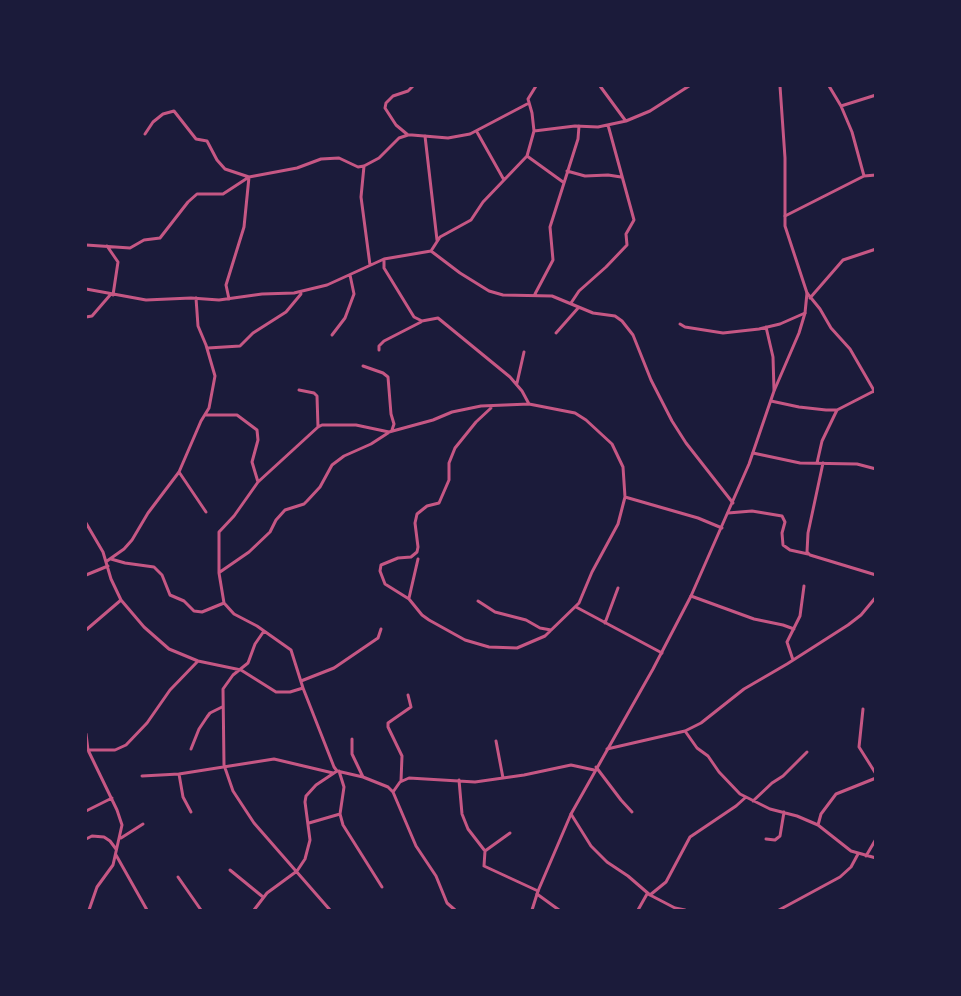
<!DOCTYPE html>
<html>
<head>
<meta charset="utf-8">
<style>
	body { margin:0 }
	#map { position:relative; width:961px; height:996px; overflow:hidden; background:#1b1b3a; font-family:"Noto Sans",sans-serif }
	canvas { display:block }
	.frame { position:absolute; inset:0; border:87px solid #1b1b3a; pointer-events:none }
</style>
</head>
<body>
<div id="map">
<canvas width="961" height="996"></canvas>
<div class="frame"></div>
</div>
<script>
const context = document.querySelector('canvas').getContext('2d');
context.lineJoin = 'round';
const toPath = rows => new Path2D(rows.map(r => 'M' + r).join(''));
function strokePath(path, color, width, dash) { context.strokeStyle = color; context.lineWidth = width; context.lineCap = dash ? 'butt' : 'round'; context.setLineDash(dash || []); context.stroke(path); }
strokePath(toPath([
	[413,86,408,91,393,96,386,103,385,108,396,125,408,135,412,135,448,138,470,134,529,103],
	[600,86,625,120],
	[829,86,841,106,852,132,864,176],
	[841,106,876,95],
	[534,131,575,126,598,127,626,121,650,111,689,86],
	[477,132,504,180],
	[145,134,153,122,163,114,174,111,196,139,207,141,217,160,225,169,249,177,244,227,226,285,229,299],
	[425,136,437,240],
	[527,156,563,182],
	[364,166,361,197,370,265],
	[567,171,585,176,608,175,621,177],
	[785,216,864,176,876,175],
	[86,245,130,248,144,240,160,238,188,202,197,194,223,194,249,177,297,168,321,159,339,158,358,167,364,166,379,158,399,138,408,135],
	[107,246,118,262,113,295],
	[431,251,440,237,471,220,483,202,527,156,534,131,532,113,528,99,536,86],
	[384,259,384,268,414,317,422,321,438,318,510,377,522,391,529,404],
	[86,289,146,300,191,298,219,300,262,294,294,293,327,285,384,259,431,251,460,273,489,291,503,295,552,296,593,313,615,316,622,321,633,335,651,380,672,421,686,443,733,503],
	[807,293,820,309,831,328,850,349,876,394],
	[535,294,553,260,550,227,578,139,579,126],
	[810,298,843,260,876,249],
	[571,303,579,291,606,267,627,245,626,234,634,220,608,125],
	[86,317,92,316,111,294],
	[680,324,685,327,723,333,759,329,780,324,805,313],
	[766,327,773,357,774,390],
	[556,333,579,307],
	[332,335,345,318,354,294,350,275],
	[208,348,240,346,253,333,286,312,301,294],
	[379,350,379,346,384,341,421,322],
	[363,366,383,373,388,377,391,414,394,424,392,430],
	[517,383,524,352],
	[299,390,314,393,317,396,318,427],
	[771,401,799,407,826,410,837,410,874,391],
	[491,408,476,422,455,448,449,463,449,480,439,503,427,506,417,514,415,523,418,547,417,552,411,557,398,558,381,565,380,571,385,584,409,599,422,615,429,620,465,640,489,647,517,648,545,636,579,603,592,572,618,524,625,497],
	[206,415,237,415,257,430,258,440,252,462,258,482],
	[753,453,800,463,857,464,876,469],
	[817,463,822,441,837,410],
	[823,463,808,533,807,552,810,555,876,575],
	[179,472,206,512],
	[728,513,752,511,782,516,785,522,782,533,783,545,790,550,808,554],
	[86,523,103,552,111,579,121,600,144,627,169,649,198,661,241,670,276,692,290,692,303,688],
	[111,559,125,563,154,567,162,575,170,595,184,601,194,611,202,612,224,603],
	[107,561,124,549,132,540,148,513,179,472,201,421,209,408,215,376,206,345,198,326,196,298],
	[220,572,249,552,270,532,276,520,285,510,304,504,307,501,320,487,332,465,344,456,371,444,388,433],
	[86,575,108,566],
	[691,596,754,619,783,625,794,629],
	[409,598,418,559],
	[478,601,495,612,526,620,540,628,551,630],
	[576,607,662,653],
	[605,623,618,588],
	[86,630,121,600],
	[264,631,255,644,248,663,233,675,223,689,224,765,233,791,254,823,330,910],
	[793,660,787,642,800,616,804,586],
	[301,681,334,668,378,638,381,629],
	[863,709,859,747,876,774],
	[685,731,697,748,708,756,719,772,740,794,770,809,797,816,818,825,851,851,876,858],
	[86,734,88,750,117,810,122,825,113,865,97,887,89,910],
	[352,739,352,754,363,777],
	[496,741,503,778],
	[191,749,199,729,207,717,210,713,222,707],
	[607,749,685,731,701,723,744,689,787,664,848,625,861,615,876,597],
	[88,750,115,750,126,745,147,723,170,690,198,661],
	[596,767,621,800,632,812],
	[339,771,344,787,340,814,343,825,382,887],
	[179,774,183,797,191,812],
	[142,776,179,774,274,759,333,773],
	[459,780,462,814,468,829,485,851,484,866,538,891],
	[401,781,402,756,388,727,388,723,411,707,408,695],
	[393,792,400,782,409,778,475,782,524,775,571,765,594,770],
	[753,801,772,783,783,776,807,752],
	[86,811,112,798],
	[571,814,591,846,607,862,628,876,650,895,675,908,685,910],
	[309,823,340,814],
	[818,825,821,814,836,794,876,778],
	[121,838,143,824],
	[86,839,92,836,104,837,110,841,116,849],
	[766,839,775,840,780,836,784,812],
	[485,851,510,833],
	[116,855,147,910],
	[866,856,876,839],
	[230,870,263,897],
	[178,877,201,910],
	[537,894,559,910],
	[650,895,666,882,690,837,736,806,746,797],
	[254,910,267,893,297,871,305,859,310,840,305,802,306,796,316,785,337,771],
	[455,910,447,903,436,876,416,846,393,792,388,787,363,777,337,771,334,767,303,688,291,650,257,626,234,614,224,603,219,573,219,532,234,516,258,482,318,427,322,425,356,425,389,432,433,420,452,412,481,406,529,404,575,413,586,420,612,444,623,467,625,497,698,518,722,528],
	[638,910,647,894],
	[779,910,840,877,851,867,858,854]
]), '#c65784', 3);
strokePath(toPath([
	[532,910,538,891,571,814,653,669,691,596,749,464,774,391,799,333,805,313,807,293,785,226,785,158,780,86]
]), '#c65784', 3);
</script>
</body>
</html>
